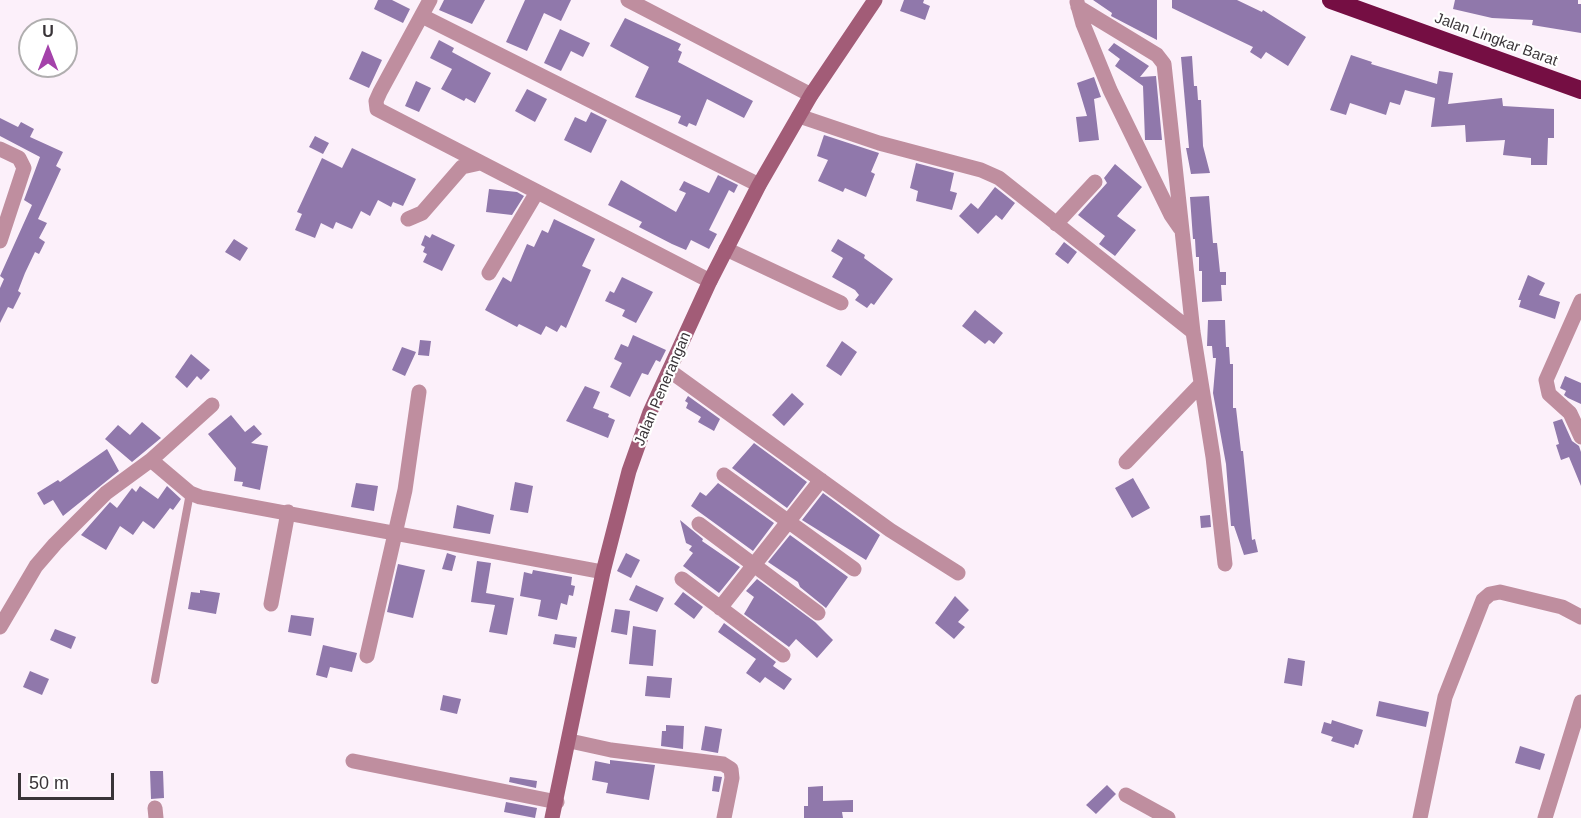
<!DOCTYPE html>
<html>
<head>
<meta charset="utf-8">
<style>
	body { margin:0 }
	#map { position:relative; width:1581px; height:818px; overflow:hidden; background:#fcf0fa; font-family:Helvetica,sans-serif }
	canvas { display:block }
	.north { position:absolute; left:18px; top:18px; width:60px; height:60px; box-sizing:border-box; background:#fff; border:2px solid #b0aeaf; border-radius:50%; rotate:0deg; font-size:16px; font-weight:700; line-height:24px; text-align:center; color:#393438 }
	.north::after { content:''; display:block; margin:auto; width:21px; height:27px; background:#a442aa; clip-path:polygon(50% 0,100% 100%,50% 72%,0 100%) }
	.scale { position:absolute; left:18px; top:773px; width:96px; height:27px; box-sizing:border-box; border:3px solid #393438; border-top:0; padding-left:8px; font-size:18px; line-height:21px; white-space:nowrap; color:#393438; -webkit-text-stroke:4px #fff; paint-order:stroke }
</style>
</head>
<body>
<div id="map">
<canvas width="1581" height="818"></canvas>
<div class="north">U</div>
<div class="scale">50 m</div>
</div>
<script>
const context = document.querySelector('canvas').getContext('2d');
context.lineJoin = 'round';
function fill(path, color) { context.fillStyle = color; context.fill(path, 'evenodd'); }
const toPath = rows => new Path2D(rows.map(r => 'M' + r).join(''));
function strokePath(path, color, width, dash) { context.strokeStyle = color; context.lineWidth = width; context.lineCap = dash ? 'butt' : 'round'; context.setLineDash(dash || []); context.stroke(path); }
function write(font, color, halo, rows, align = 'center') {
  context.font = font + ' Helvetica,sans-serif'; context.lineWidth = 4.5; context.setLineDash([]); context.textBaseline = 'middle'; context.strokeStyle = halo; context.fillStyle = color; for (const [text, x, y, turn = 0] of rows) {
    context.save(); context.translate(x, y); context.rotate((+turn || 0) * Math.PI / 180); context.textAlign = isNaN(turn) ? turn : align; if (halo) context.strokeText(text, 0, 0); context.fillText(text, 0, 0); context.restore();
  }
}
fill(toPath([
	[378,0,392,0,410,9,403,23,374,9],
	[444,0,485,0,472,24,439,10],
	[525,0,571,0,561,21,544,13,527,51,506,42],
	[904,0,924,0,923,3,930,6,925,20,900,11],
	[1093,0,1157,0,1157,40,1111,16,1112,13],
	[1172,0,1237,0,1262,12,1263,10,1306,37,1288,66,1266,52,1261,59,1250,52,1253,47,1172,8],
	[1455,0,1578,0,1578,4,1581,4,1581,33,1532,25,1533,20,1492,18,1453,9],
	[625,18,681,44,678,50,682,52,678,62,753,101,744,118,707,99,696,126,689,123,687,127,678,123,681,116,635,97,649,67,610,46],
	[560,29,590,43,583,57,571,51,561,71,544,63],
	[439,40,454,48,452,52,491,73,475,103,466,98,464,101,441,89,452,69,430,58],
	[1114,43,1149,66,1140,77,1156,76,1162,140,1145,140,1143,86,1115,66,1120,59,1108,50],
	[362,51,382,60,369,88,349,79],
	[1351,55,1372,62,1371,64,1437,84,1439,71,1453,73,1448,104,1502,98,1503,106,1554,109,1554,138,1548,138,1547,165,1531,165,1531,158,1503,155,1505,140,1466,142,1465,125,1431,127,1435,98,1405,90,1400,105,1390,102,1386,115,1350,103,1346,115,1330,110],
	[1192,56,1194,86,1197,86,1198,100,1201,100,1203,146,1210,173,1191,174,1186,148,1189,148,1181,57],
	[1094,77,1101,97,1094,99,1099,140,1079,142,1076,117,1087,116,1077,83],
	[416,81,431,88,419,112,405,106],
	[527,89,547,99,535,122,515,111],
	[591,112,607,120,591,153,564,140,575,117,586,122],
	[0,118,18,127,21,122,34,129,30,137,63,152,56,166,61,169,38,219,47,223,39,238,45,242,39,254,35,252,25,273,18,291,21,293,13,309,8,307,0,323,0,288,4,279,0,276,32,205,24,200,40,157,0,136],
	[824,135,879,153,871,172,875,174,866,197,845,188,843,192,818,181,828,160,817,156],
	[315,136,329,143,323,154,309,147],
	[352,148,416,179,403,206,393,202,391,207,378,200,370,216,361,211,352,229,336,222,333,229,321,223,315,238,295,230,302,214,297,212,322,158,342,168],
	[916,163,954,173,950,191,957,193,952,210,916,201,918,191,910,188],
	[1115,164,1142,187,1117,216,1136,230,1115,256,1099,244,1105,236,1078,215,1107,183,1104,178],
	[718,175,738,185,734,193,729,190,709,230,717,234,709,249,691,240,686,250,672,244,639,227,642,222,608,205,621,180,676,212,686,193,679,190,684,181,709,193],
	[995,187,1015,203,1002,220,996,215,978,234,959,216,971,203,978,209],
	[489,189,517,192,524,196,512,215,486,212],
	[1209,196,1213,243,1217,243,1220,272,1226,272,1226,285,1221,285,1222,301,1202,302,1202,271,1199,271,1199,257,1196,257,1195,239,1193,239,1190,197],
	[554,219,595,239,582,266,591,270,566,328,561,325,557,332,546,326,541,335,519,324,517,327,485,310,503,277,511,282,527,244,534,247,542,230,548,233],
	[432,234,455,245,442,271,423,262,427,254,423,252,425,247,421,245,425,235,430,238],
	[234,239,248,248,240,261,225,252],
	[838,239,865,255,864,258,893,279,874,305,871,303,867,308,855,300,859,295,855,290,832,277,843,258,831,251],
	[1064,242,1077,252,1068,264,1055,254],
	[1528,275,1545,283,1539,295,1560,302,1555,319,1519,307,1521,300,1518,300],
	[622,277,653,292,636,323,622,316,625,310,605,301,610,291,614,293],
	[975,310,1003,333,994,344,989,340,985,344,962,326],
	[1208,320,1225,320,1226,347,1229,347,1230,364,1233,364,1233,408,1236,408,1241,451,1243,451,1252,540,1255,539,1258,552,1244,555,1234,526,1231,526,1226,464,1213,393,1216,358,1213,358,1212,346,1207,346],
	[633,335,666,350,660,362,656,360,648,375,642,373,630,397,610,387,622,363,614,359,621,344,628,347],
	[420,340,431,341,429,356,418,355],
	[842,341,857,352,841,376,826,366],
	[402,347,416,352,405,376,392,370],
	[191,354,210,370,201,380,197,376,187,388,175,377],
	[1565,376,1581,383,1581,404,1568,398,1564,395,1566,391,1560,388],
	[585,386,600,392,593,408,609,414,608,417,615,420,608,438,566,421],
	[792,393,804,404,784,426,772,415],
	[688,396,720,419,714,431,698,422,701,417,686,408,688,403,685,401],
	[231,415,245,432,254,425,262,434,251,443,268,446,260,490,242,486,243,482,234,481,236,468,208,434],
	[1562,419,1572,441,1579,446,1581,452,1581,486,1569,457,1561,460,1556,445,1559,444,1553,422],
	[142,422,161,438,132,462,105,439,118,425,130,435],
	[754,443,807,482,787,508,732,468],
	[107,449,119,471,63,516,53,500,44,505,37,493,58,480,60,482],
	[1133,478,1150,508,1132,518,1115,488],
	[515,482,533,486,528,513,510,510],
	[356,483,378,486,374,511,351,507],
	[718,483,774,523,753,551,691,506,700,492,706,496],
	[140,486,158,499,167,486,181,499,173,510,170,508,154,529,143,521,133,535,120,526,106,550,81,535,110,502,117,508,132,488,136,492],
	[823,493,880,535,866,560,802,520],
	[457,505,494,515,490,534,453,528],
	[1210,515,1211,527,1201,528,1200,516],
	[680,520,703,539,702,541,740,567,719,593,683,566,693,553,689,550,692,546,686,543],
	[790,535,848,577,826,608,800,587,798,582,768,562],
	[447,553,456,556,452,571,442,569],
	[626,553,640,560,631,578,617,571],
	[477,561,491,563,486,593,514,598,507,635,489,632,495,605,471,602],
	[398,564,425,570,413,618,387,612],
	[533,570,572,577,571,585,575,586,573,596,569,595,567,605,561,603,557,620,538,616,541,600,520,596,524,572,532,574],
	[757,579,815,622,833,640,817,658,796,639,789,647,744,614,754,597,746,591],
	[636,585,664,598,657,612,629,600],
	[200,590,220,593,216,614,188,609,191,592,200,593],
	[683,592,703,607,694,619,674,604],
	[955,596,969,610,958,622,965,627,954,639,935,623],
	[615,609,630,611,627,635,611,632],
	[291,615,314,618,311,636,288,632],
	[724,623,776,662,773,666,792,679,784,690,765,677,760,683,746,673,756,659,718,632],
	[633,626,656,630,653,666,629,664],
	[55,629,76,637,71,649,50,640],
	[555,634,577,637,575,648,553,644],
	[323,645,357,653,352,672,330,667,327,678,316,675],
	[1288,658,1305,661,1302,686,1284,683],
	[30,671,49,679,42,695,23,687],
	[647,676,672,678,670,698,645,696],
	[443,695,461,699,457,714,440,710],
	[1379,701,1429,712,1426,727,1376,716],
	[1332,720,1363,730,1358,745,1355,744,1354,748,1331,741,1333,737,1321,733,1324,722,1331,724],
	[666,725,684,726,683,749,661,746,662,731,666,731],
	[705,726,722,729,718,753,701,750],
	[1520,746,1545,754,1540,770,1515,763],
	[610,760,655,765,649,800,606,793,608,783,592,780,595,761,610,764],
	[150,771,163,771,164,798,151,799],
	[714,776,722,777,719,792,712,791],
	[510,777,537,781,536,788,509,782],
	[1107,785,1116,794,1096,814,1086,805],
	[823,786,823,801,853,800,853,812,842,812,843,818,804,818,804,806,808,806,808,787],
	[506,802,537,808,535,818,504,812]
]), '#9078ab');
strokePath(toPath([
	[155,680,190,493]
]), '#bf8e9f', 8);
strokePath(toPath([
	[430,0,380,92,376,101,377,109,710,281],
	[628,0,811,95],
	[1077,2,1083,24,1110,90,1171,215,1180,228],
	[1078,7,1157,55,1164,64,1193,332,1213,457,1225,564],
	[422,16,759,185],
	[799,116,879,143,981,170,999,178,1193,332],
	[0,149,19,158,24,168,0,241],
	[408,219,422,213,462,167,480,163],
	[1056,224,1095,182],
	[726,249,841,303],
	[489,273,537,192],
	[1581,301,1546,380,1549,394,1570,413,1581,437],
	[670,371,890,530,958,573],
	[151,460,190,493,200,497,603,572],
	[1126,462,1201,384],
	[724,475,854,569],
	[699,524,818,613],
	[682,579,783,655],
	[271,604,288,512],
	[720,608,821,480],
	[0,627,36,566,55,544,106,493,151,460,212,405],
	[367,656,405,490,419,392],
	[570,741,611,750,723,764,731,769,732,778,724,818],
	[353,761,557,802],
	[1126,795,1168,818],
	[155,808,156,818],
	[1420,818,1445,697,1483,600,1490,594,1500,592,1562,607,1581,617],
	[1545,818,1581,702]
]), '#bf8e9f', 15);
strokePath(toPath([
	[552,818,603,572,629,471,650,412,710,281,759,185,811,95,875,0]
]), '#a25c77', 15);
strokePath(toPath([
	[1331,0,1581,90]
]), '#750e43', 18);
write('15px', '#393438', '#fff', [
	["Jalan Lingkar Barat",1496,40,20],
	["Jalan Penerangan",663,389,-67]
]);
</script>
</body>
</html>
